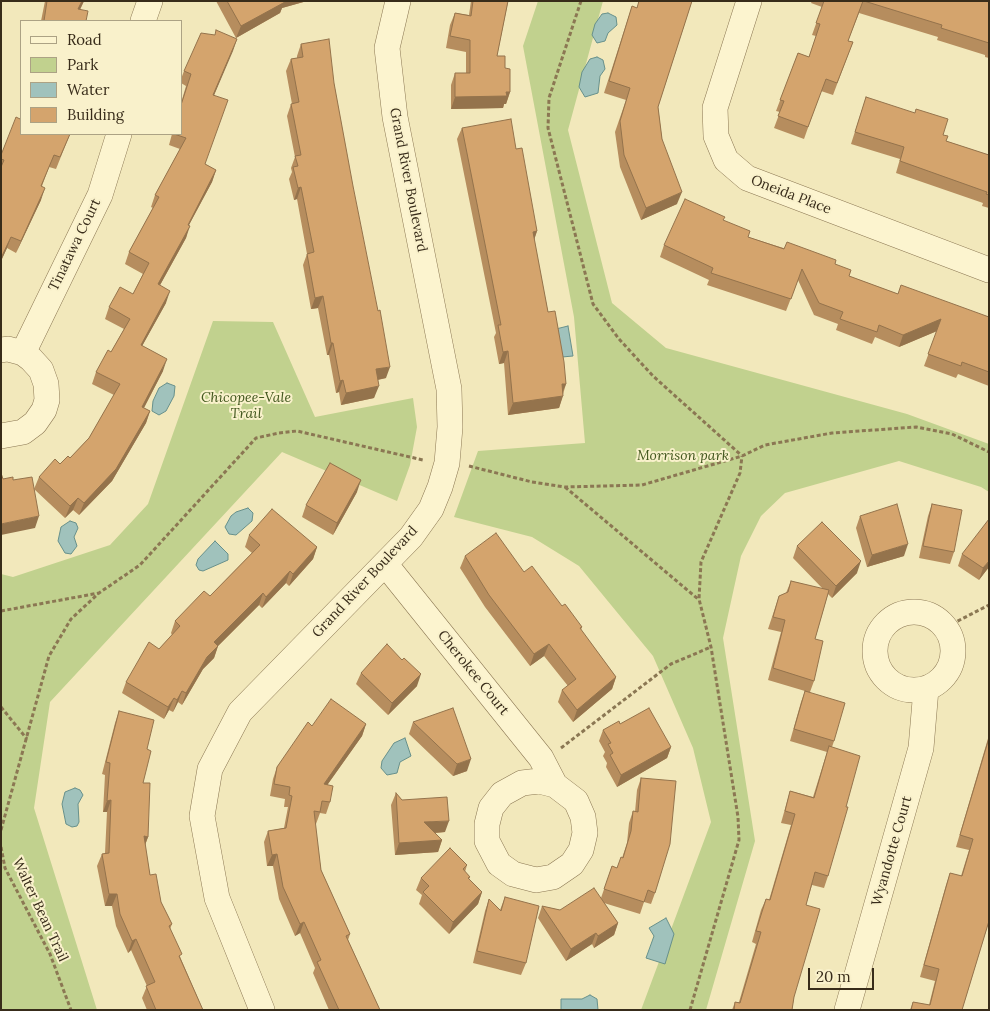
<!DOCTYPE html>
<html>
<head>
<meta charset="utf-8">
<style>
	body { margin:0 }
	#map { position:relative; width:990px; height:1011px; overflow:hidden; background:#f2e8bb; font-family:Lora,serif }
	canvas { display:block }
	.frame { position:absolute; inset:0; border:2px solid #382c1a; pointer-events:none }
	.legend { position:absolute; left:20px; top:20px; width:162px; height:115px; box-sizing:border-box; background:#f9f1cb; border:1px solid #aca284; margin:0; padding:6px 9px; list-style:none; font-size:15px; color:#382c1a }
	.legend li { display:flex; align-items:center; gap:10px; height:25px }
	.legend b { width:25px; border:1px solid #aca284 }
	.scale { position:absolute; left:808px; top:968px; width:66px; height:22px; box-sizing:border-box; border:2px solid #382c1a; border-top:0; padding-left:6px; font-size:15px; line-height:18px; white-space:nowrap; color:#382c1a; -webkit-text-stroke:4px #f9f1cb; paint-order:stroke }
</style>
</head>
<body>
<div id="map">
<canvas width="990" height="1011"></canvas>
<div class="frame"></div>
<ul class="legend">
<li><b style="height:6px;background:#fcf4cf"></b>Road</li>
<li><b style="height:14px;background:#c1d18e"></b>Park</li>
<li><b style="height:14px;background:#a0c2bc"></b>Water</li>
<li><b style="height:14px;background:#d4a46d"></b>Building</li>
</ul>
<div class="scale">20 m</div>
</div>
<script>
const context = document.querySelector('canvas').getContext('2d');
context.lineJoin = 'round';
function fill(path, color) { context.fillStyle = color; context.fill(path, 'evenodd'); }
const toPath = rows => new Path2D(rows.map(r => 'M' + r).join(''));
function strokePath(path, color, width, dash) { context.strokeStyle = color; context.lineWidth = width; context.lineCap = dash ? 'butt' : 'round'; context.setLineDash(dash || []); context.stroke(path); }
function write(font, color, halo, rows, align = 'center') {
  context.font = font + ' Lora,serif'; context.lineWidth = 4; context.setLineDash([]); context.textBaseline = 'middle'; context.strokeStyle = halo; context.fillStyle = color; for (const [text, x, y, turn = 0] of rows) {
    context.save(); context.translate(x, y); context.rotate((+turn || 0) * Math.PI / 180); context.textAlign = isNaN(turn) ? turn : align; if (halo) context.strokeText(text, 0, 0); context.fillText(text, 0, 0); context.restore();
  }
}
fill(toPath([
	[538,1,603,1,568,130,612,303,666,348,907,414,989,444,989,492,981,487,899,461,785,493,761,516,741,556,723,638,755,841,706,1010,641,1010,711,822,693,748,653,656,579,566,532,537,454,517,478,451,585,443,574,317,523,46],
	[213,321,273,322,315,417,413,398,417,427,410,465,397,501,282,452,50,702,34,808,97,1010,1,1010,1,574,13,577,110,545,148,504]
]), '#c1d18e');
const water = toPath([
	[608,13,616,17,617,25,608,33,605,41,597,43,592,35,595,24,602,14,608,13],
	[597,57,603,60,605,69,600,76,598,93,585,97,579,87,582,72,590,59,597,57],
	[568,326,573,356,562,357,556,329,568,326],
	[167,383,175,386,174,396,166,411,159,415,152,411,153,401,159,388,167,383],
	[248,508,253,513,252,521,236,535,229,534,225,527,231,516,236,512,248,508],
	[70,521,76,523,78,528,74,537,77,546,71,554,65,553,58,541,61,527,70,521],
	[215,541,228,554,228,560,203,571,199,570,196,565,198,559,215,541],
	[405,738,411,756,400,762,397,773,387,775,381,768,382,761,394,743,405,738],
	[75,788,80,790,83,795,78,804,79,822,77,826,72,827,66,824,62,804,65,792,75,788],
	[666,918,674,934,665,964,646,958,654,936,649,928,666,918],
	[590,995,597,999,598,1010,561,1010,561,999,582,999,590,995]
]);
fill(water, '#a0c2bc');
strokePath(water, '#67908b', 1);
const minor = toPath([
	[749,1,715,108,716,136,726,160,747,178,989,270],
	[143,21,150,1],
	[1,350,8,349,23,353,31,359,41,370,46,384,47,400,44,410,35,423,23,432,1,436],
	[23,353,100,195,119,134],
	[386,565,541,758,555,785,576,801,583,817,585,833,581,850,572,864,553,877,536,880,513,874,499,864,487,841,487,824,491,808,502,794,522,783,539,781,555,785],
	'875 651a39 39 0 1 1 78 0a39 39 0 1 1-78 0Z',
	[262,1010,217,898,202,816,210,769,240,712,411,537,431,509,440,487,447,463,450,427,449,389,395,117,387,48,398,1],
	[847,1010,921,748,926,689]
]);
strokePath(minor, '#8b7753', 26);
strokePath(toPath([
	[581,1,549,98,548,128,593,304,619,339,653,376,741,455],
	[469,466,532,482,565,487,642,485,742,456,765,445,832,433,916,427,952,434,989,452],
	[565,487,698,599],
	[1,611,99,593],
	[946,627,989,605],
	[1,707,27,739],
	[561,748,671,664,711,647],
	[1,830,49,656,71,619,99,593,140,565,256,438,279,433,297,431,423,460],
	[1,847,5,868,50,954,71,1010],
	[690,1010,739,840,738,817,711,647,699,599,701,562,740,473,742,456]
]), '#8b7753', 3, [4, 2.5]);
strokePath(minor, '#fcf4cf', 25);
fill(toPath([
	[45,1,84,1,80,10,86,21,41,21],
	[216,1,307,1,282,8,280,13,236,38],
	[471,1,511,1,510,2,508,2,497,56,505,68,510,92,506,104,504,104,503,108,451,109,451,85,455,73,466,73,466,52,446,48,450,25,455,13,469,15],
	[639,1,692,1,658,107,662,139,677,204,641,220,620,167,615,132,626,100,604,93,632,6,637,8],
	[812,1,989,1,989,58,985,57,985,55,937,40,938,37,859,13,848,41,853,42,833,95,821,91,804,139,774,128,780,112,776,111,798,53,809,57,816,36,812,35,822,7,811,3],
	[237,39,214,95,205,164,216,170,212,182,189,225,186,238,160,285,166,303,142,346,163,371,144,408,150,411,146,423,112,481,79,515,73,510,65,518,34,489,39,477,70,458,89,438,114,395,92,384,96,372,111,352,124,329,105,319,109,307,133,294,143,274,125,264,129,252,153,208,151,207,155,195,180,149,169,145,172,134,181,134,181,103,186,86,181,83,181,79,184,71],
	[301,44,334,83,386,378,378,380,374,398,341,405,339,392,336,393,329,355,327,355,318,308,311,309,303,265,307,254,297,199,294,200,289,179,292,172,291,168,295,157,287,116,291,104,292,104,286,71,291,59,297,58,297,56],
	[866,97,943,135,946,141,989,155,989,208,982,206,983,203,896,173,900,159,851,144],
	[21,112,21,134,70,134,56,169,49,167,42,186,41,200,16,253,7,248,1,261,1,155,20,118],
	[462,128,516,149,537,231,534,240,548,312,566,384,559,408,508,415,504,363,499,364,494,337,496,333,457,139],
	[723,221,748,237,835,264,849,276,898,294,989,317,989,386,958,374,956,378,924,366,937,331,899,347,875,337,872,344,836,330,838,324,814,315,798,280,786,311,707,285,709,280,660,257,664,245],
	[357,492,333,535,302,517,306,505],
	[932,504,954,552,950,564,919,558,928,516],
	[860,516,904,556,867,567,856,528],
	[249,535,317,547,313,559,289,586,286,583,262,608,259,605,218,646,214,658,203,669,182,705,178,702,173,712,169,710,164,719,122,693,126,682,159,649,172,635,171,633,175,621,210,596,252,553,245,547],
	[797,546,857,573,832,598,828,594,815,639,814,681,810,692,834,741,832,747,828,876,824,888,812,885,806,905,794,997,792,1010,732,1010,735,1002,739,1002,756,944,752,942,761,910,766,899,769,900,791,825,781,823,790,791,813,797,827,752,790,741,801,702,805,691,768,680,781,632,768,629,779,596,786,593,791,581,823,589,793,558],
	[962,554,989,567,979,580,958,566],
	[465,556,524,572,562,606,582,627,581,630,616,677,612,689,573,722,558,702,562,690,568,686,544,656,530,666,485,607,460,568],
	[361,673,417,686,388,715,356,684],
	[119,711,147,749,143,783,148,837,145,845,150,875,161,902,172,924,170,929,181,959,203,1010,147,1010,142,998,147,986,131,950,128,953,116,926,112,906,105,906,97,866,102,854,105,853,107,812,103,812,105,775,102,774,115,723],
	[413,722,467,771,453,776,409,734],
	[366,724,362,736,328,784,330,802,326,814,320,813,316,824,315,824,321,870,350,934,348,940,380,1010,329,1010,313,973,315,968,300,933,295,936,279,899,273,866,267,866,264,842,268,831,284,828,288,807,284,807,285,799,270,796,273,779,277,767,312,726],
	[620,724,671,747,667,758,617,787,606,767,607,763,603,756,605,752,599,741,603,730],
	[989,735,989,921,962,1010,910,1010,913,1002,929,1005,935,981,920,977,946,885,950,873,961,876,969,850,956,847],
	[641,778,655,893,651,904,644,902,640,914,604,903,618,923,614,935,594,948,592,944,566,961,538,918,542,906,560,910,601,898,612,866,617,868,622,858,627,843,629,823,633,811,635,812,637,790],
	[396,793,402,800,445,832,435,833,442,840,438,852,395,855,391,805],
	[467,865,465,872,470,877,469,879,482,892,478,904,449,934,419,904,422,895,416,890,421,878],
	[505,897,526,963,521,975,473,963,485,911,489,899,500,910]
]), '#b68d5e');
fill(toPath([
	[82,1,84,1,74,21,78,9],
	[281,1,307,1,282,8,280,13,236,38,241,26],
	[237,39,233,51,209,107,213,95],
	[510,92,506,104,504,104,503,108,451,109,455,97],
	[216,170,212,182,183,236,188,225],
	[301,187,297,199,294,200,298,188],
	[45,188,41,200,16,253,21,241],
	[682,192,677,204,641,220,646,208],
	[190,226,186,238,154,296,158,284],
	[537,231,533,243,533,232],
	[11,237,7,248,1,261,1,258],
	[170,291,166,303,136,357,141,345],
	[323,296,318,308,311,309,315,298],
	[941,319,937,331,899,347,903,335],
	[331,343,333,343,329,355,327,355],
	[508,351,504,363,499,364,503,352],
	[167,359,163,371,138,419,142,407],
	[390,367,386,378,371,381,376,369],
	[343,380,339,392,336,393,340,381],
	[562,384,566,384,561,396],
	[379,386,374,398,341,405,346,393],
	[563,396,559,408,508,415,513,403],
	[150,411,146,423,112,481,79,515,84,503],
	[361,480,357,492,333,535,337,523],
	[78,498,73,510,65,518,70,506],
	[39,516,35,528,1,535,1,524],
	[908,544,904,556,867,567,872,555],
	[317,547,313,559,289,586,293,574],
	[861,561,857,573,832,598,836,586],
	[989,561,989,567,979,580,983,568],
	[290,571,286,583,262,608,266,597],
	[263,593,259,605,210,654,214,642],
	[549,644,544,656,530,666,534,654],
	[218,646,214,658,203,669,182,705,186,693,207,657],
	[421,674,417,686,388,715,392,703],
	[616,677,612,689,573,722,577,710],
	[182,691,178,702,173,712,177,700],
	[174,698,169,710,164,719,168,707],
	[366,724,362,736,320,795,324,784],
	[671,747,667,758,617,787,621,775],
	[471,759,467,771,453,776,457,764],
	[111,800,107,812,103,812,107,801],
	[449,821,445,832,420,834,424,822],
	[144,836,148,837,144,848],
	[442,840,438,852,395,855,399,843],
	[277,854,273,866,267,866,272,855],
	[482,892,478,904,449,934,453,922],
	[109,894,117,894,112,906,105,906],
	[304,922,300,933,295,936,300,924],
	[618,923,614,935,594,948,598,936],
	[596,933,592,944,566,961,571,949],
	[136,939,131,950,128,953,132,941]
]), '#94734c');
const building = toPath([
	[47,1,82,1,78,9,88,11,86,21,44,21,47,1],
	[227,1,284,1,285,2,241,26,227,1],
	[473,1,508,1,497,56,505,56,505,68,510,69,510,92,506,92,507,96,455,97,455,73,470,73,470,40,450,36,455,13,471,16,473,1],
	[639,1,692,1,658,107,662,139,682,192,646,208,624,155,620,121,630,88,609,81,632,6,637,8,639,1],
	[824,1,863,1,848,41,853,42,837,83,826,79,808,127,778,116,784,101,780,100,798,53,809,57,820,24,816,23,824,1],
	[864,1,989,1,989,43,941,28,942,25,864,1],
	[216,30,237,39,213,95,228,100,205,164,216,170,188,225,190,226,158,284,170,291,141,345,167,359,142,407,150,411,116,469,84,503,78,498,70,506,39,477,55,459,60,464,68,456,70,458,89,438,120,384,96,372,108,350,111,352,130,319,109,307,120,287,133,294,149,263,129,252,159,197,155,195,186,138,174,134,181,134,181,105,191,74,184,71,201,33,215,35,216,30],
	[329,39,334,83,353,186,378,311,380,310,390,367,376,369,379,386,346,393,343,380,340,381,333,343,331,343,323,296,315,298,307,254,314,252,301,187,298,188,293,167,298,166,295,156,301,155,291,104,299,102,291,59,303,57,301,44,329,39],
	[866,97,915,113,916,109,948,119,943,135,948,136,946,141,989,155,989,195,986,194,987,192,900,161,904,147,855,132,866,97],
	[21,116,21,134,70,134,60,157,54,155,41,186,45,188,21,241,11,237,1,258,1,167,4,160,1,159,1,155,16,117,20,119,21,116],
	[511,119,516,149,522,148,537,231,533,232,548,312,555,311,564,362,566,384,562,384,563,396,513,403,508,351,503,352,498,325,501,325,462,128,511,119],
	[685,199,725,217,723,220,750,231,748,237,784,249,787,242,836,260,835,264,851,270,849,276,898,294,901,285,989,317,989,372,962,362,961,366,928,354,941,319,903,335,879,325,877,332,840,319,843,312,819,303,802,269,791,299,711,273,713,268,664,245,685,199],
	[330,463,361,480,337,523,306,505,330,463],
	[1,473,3,479,13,477,13,480,32,477,39,516,1,524,1,473],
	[897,504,908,544,872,555,860,516,897,504],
	[932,504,962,510,954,552,923,546,932,504],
	[272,509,317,547,293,574,290,571,266,597,263,593,214,642,218,646,207,657,186,693,182,691,177,700,174,698,168,707,126,682,149,642,159,649,180,626,175,621,204,591,210,596,260,545,249,535,272,509],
	[989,519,989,561,983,568,962,554,989,519],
	[822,522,861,561,836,586,797,546,822,522],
	[496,533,524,572,532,566,562,606,565,604,582,627,580,628,616,677,577,710,562,690,576,679,549,644,534,654,489,595,465,556,496,533],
	[791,581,829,590,815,639,823,641,814,681,773,668,785,620,773,617,779,596,788,592,791,581],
	[387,644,402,660,404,658,421,674,392,703,361,673,387,644],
	[805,691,845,703,834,741,794,729,805,691],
	[331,699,366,724,324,784,333,786,330,802,322,801,320,812,314,811,321,870,350,934,346,936,380,1010,339,1010,317,962,321,960,304,922,300,924,283,887,277,854,272,855,268,831,286,828,292,796,289,795,290,787,274,784,277,767,308,722,312,726,331,699],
	[453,708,471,759,457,764,413,722,453,708],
	[649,708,671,747,621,775,610,755,613,753,608,744,611,743,603,730,619,721,620,724,649,708],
	[119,711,154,720,147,749,151,751,143,783,150,783,148,837,144,836,150,875,156,874,161,902,172,924,169,926,182,954,179,956,203,1010,156,1010,146,986,155,982,136,939,132,941,120,914,117,894,109,894,102,854,109,853,111,800,107,801,110,763,106,762,119,711],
	[989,738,989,921,962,1010,911,1010,913,1002,930,1005,939,969,924,965,950,873,962,876,973,839,960,835,989,738],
	[829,746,860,756,846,807,848,807,828,876,815,872,806,905,820,909,794,997,792,1010,734,1010,735,1002,740,1003,761,932,756,931,766,899,770,900,795,814,785,811,790,791,814,798,829,746],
	[641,778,676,781,670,844,655,893,648,890,644,902,604,889,612,866,617,868,621,857,623,858,631,831,633,811,638,812,641,778],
	[396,793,402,800,447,797,449,821,424,822,442,840,399,843,396,793],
	[450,848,467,865,463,869,470,877,468,878,482,892,453,922,423,892,429,886,421,878,450,848],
	[594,888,618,923,598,936,596,933,571,949,542,906,560,910,594,888],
	[505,897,539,906,526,963,477,951,489,899,501,911,505,897]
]);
fill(building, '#d4a46d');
strokePath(building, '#94734c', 1);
write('14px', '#382c1a', '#f9f1cb', [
	["Grand River Boulevard",408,180,79],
	["Oneida Place",791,195,21],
	["Tinatawa Court",75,245,-64],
	["Grand River Boulevard",365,582,-47],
	["Cherokee Court",473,673,51],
	["Wyandotte Court",892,851,-74],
	["Walter Bean Trail",40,910,65]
]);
write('italic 14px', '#42571e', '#f9f1cb', [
	["Chicopee-Vale",246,398],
	["Trail",246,414],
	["Morrison park",683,456]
]);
</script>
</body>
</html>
